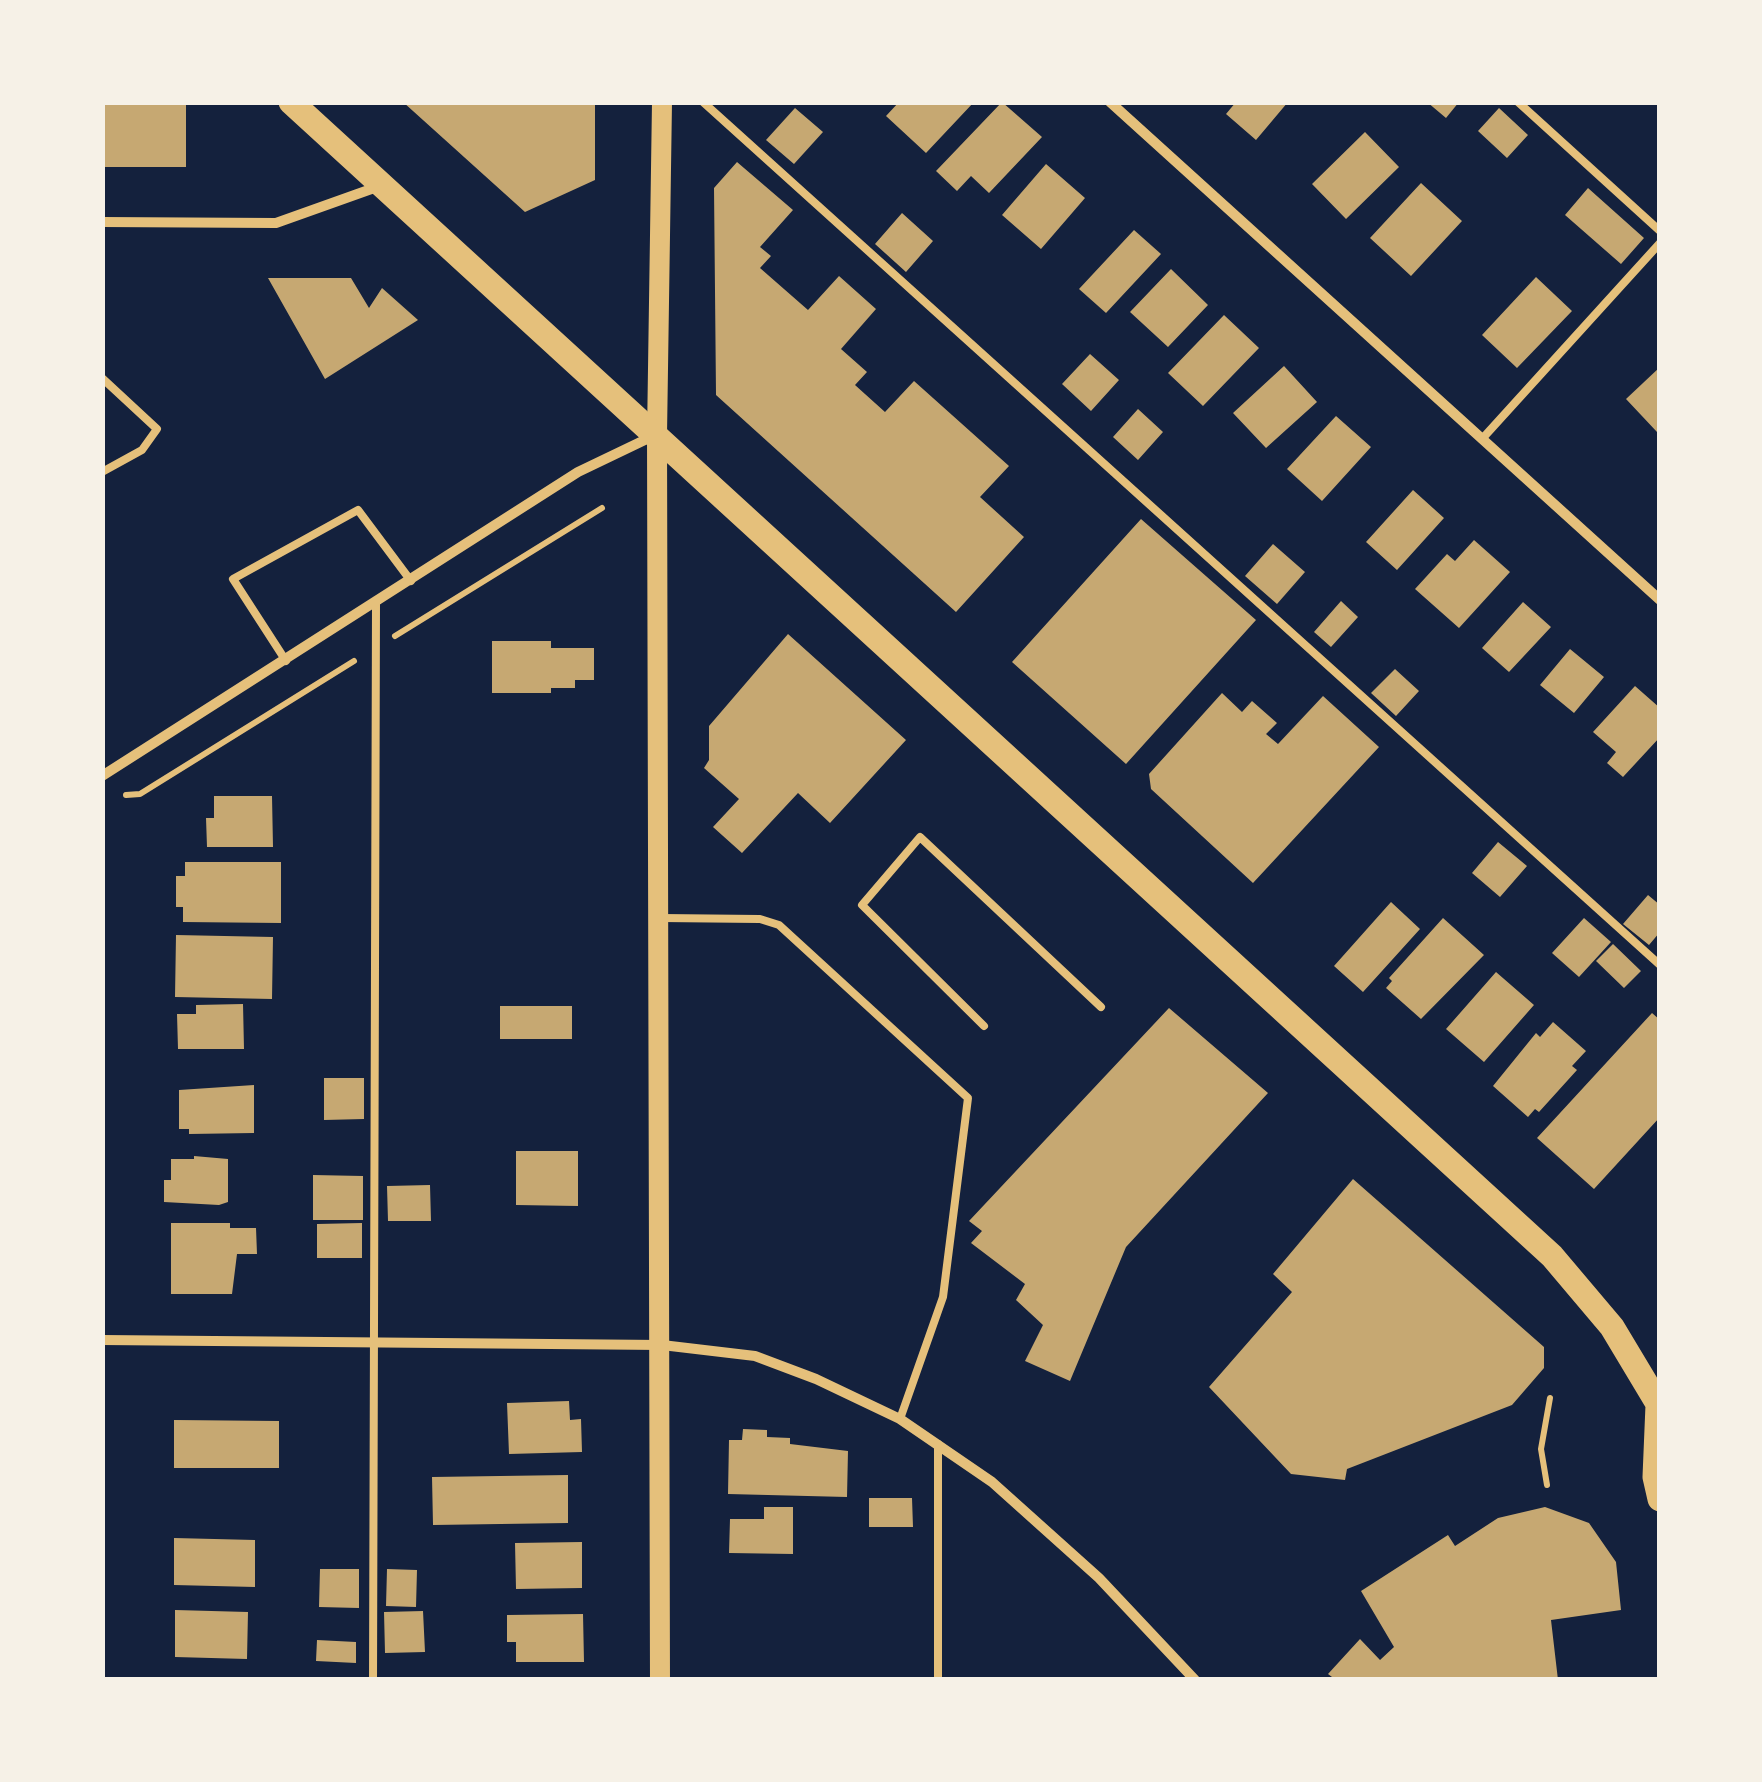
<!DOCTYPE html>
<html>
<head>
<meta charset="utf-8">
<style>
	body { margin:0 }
	#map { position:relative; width:1762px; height:1782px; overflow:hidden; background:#14213d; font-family:"IBM Plex Serif",serif }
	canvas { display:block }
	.frame { position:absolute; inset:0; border:105px solid #f6f1e7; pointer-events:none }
</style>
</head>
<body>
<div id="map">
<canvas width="1762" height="1782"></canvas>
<div class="frame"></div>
</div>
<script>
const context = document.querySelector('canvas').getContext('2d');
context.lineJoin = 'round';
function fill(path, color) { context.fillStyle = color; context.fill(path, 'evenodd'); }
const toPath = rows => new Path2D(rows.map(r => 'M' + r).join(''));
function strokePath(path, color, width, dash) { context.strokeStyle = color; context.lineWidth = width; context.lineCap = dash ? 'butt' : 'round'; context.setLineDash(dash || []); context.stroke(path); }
fill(toPath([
	[102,102,186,102,186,167,102,167],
	[403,102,595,102,595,180,525,212],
	[899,102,974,102,926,153,886,116],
	[1002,102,1042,137,989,193,971,176,957,191,936,171],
	[1236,102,1288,102,1256,140,1226,114],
	[1427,102,1459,102,1446,118],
	[795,108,823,132,794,164,766,140],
	[1499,108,1528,135,1507,158,1478,131],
	[1365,132,1399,167,1346,219,1312,184],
	[737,162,793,210,760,247,771,256,760,268,808,310,839,276,876,309,841,349,867,372,855,385,885,412,914,381,1009,466,980,497,1024,537,956,612,716,395,714,188],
	[1046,164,1085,198,1041,249,1002,215],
	[1421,183,1462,221,1411,276,1370,238],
	[1588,188,1644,238,1621,264,1565,215],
	[902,213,933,241,906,272,875,244],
	[1134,230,1161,254,1106,313,1079,289],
	[1171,269,1208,305,1168,347,1130,312],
	[1536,277,1572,311,1517,368,1482,335],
	[268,278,351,278,369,308,382,288,418,320,325,379],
	[1224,315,1259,348,1203,406,1168,373],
	[1090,354,1119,380,1091,411,1062,384],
	[1284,366,1317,402,1266,448,1233,413],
	[1660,367,1660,430,1657,432,1626,399],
	[1138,409,1163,432,1138,460,1113,437],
	[1336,416,1371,447,1322,501,1287,469],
	[1413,490,1444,518,1397,570,1366,542],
	[1141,519,1256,620,1126,764,1012,662],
	[1474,540,1510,572,1459,628,1415,589,1447,554,1455,561],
	[1273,544,1305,572,1277,604,1245,576],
	[1341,601,1358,617,1331,647,1314,632],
	[1523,602,1551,627,1509,672,1482,648],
	[788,634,906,740,830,823,798,793,742,853,713,827,739,799,704,768,709,760,709,726],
	[492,641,551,641,551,648,594,648,594,680,575,680,575,688,551,688,551,693,492,693],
	[1570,649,1604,677,1574,713,1540,685],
	[1395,669,1419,691,1396,716,1371,693],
	[1635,686,1660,708,1660,737,1623,777,1607,763,1616,752,1593,732],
	[1222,693,1242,712,1252,701,1277,723,1266,734,1278,744,1323,696,1379,747,1253,883,1151,789,1149,774],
	[214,796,272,796,273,847,207,847,206,818,214,818],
	[1498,842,1527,866,1500,897,1472,873],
	[185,862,281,862,281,923,183,922,183,907,176,907,176,876,185,876],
	[1648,895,1660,905,1660,932,1649,945,1623,924],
	[1391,902,1420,929,1363,992,1334,966],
	[1443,918,1484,955,1421,1019,1386,988,1392,981,1389,978],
	[1584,918,1611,942,1579,977,1552,953],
	[176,935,273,937,272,999,175,997],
	[1613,944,1641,971,1624,988,1596,961],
	[1496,972,1534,1005,1484,1062,1446,1029],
	[243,1004,244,1049,178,1049,177,1014,196,1014,196,1005],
	[500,1006,572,1006,572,1039,500,1039],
	[1169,1008,1268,1093,1126,1247,1070,1381,1025,1361,1043,1325,1016,1300,1025,1284,971,1243,982,1231,969,1221],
	[1652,1013,1660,1020,1660,1117,1594,1189,1537,1138],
	[1553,1022,1586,1051,1572,1066,1577,1070,1539,1112,1535,1109,1528,1117,1493,1086,1536,1033,1540,1037],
	[324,1078,364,1078,364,1119,324,1120],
	[254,1085,254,1133,189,1134,189,1129,179,1129,179,1090],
	[516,1151,578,1151,578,1206,516,1205],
	[194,1156,228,1159,228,1202,219,1205,164,1202,164,1180,171,1180,171,1159,194,1159],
	[313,1175,363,1176,363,1220,313,1220],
	[1353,1179,1544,1347,1544,1368,1512,1405,1347,1469,1345,1480,1291,1474,1209,1387,1292,1292,1273,1274],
	[430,1185,431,1221,388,1221,387,1186],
	[171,1223,230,1223,230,1228,256,1228,257,1254,237,1254,232,1294,171,1294],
	[362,1223,362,1258,317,1258,317,1224],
	[569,1401,570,1420,581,1419,582,1452,509,1454,507,1403],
	[174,1420,279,1421,279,1468,174,1468],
	[743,1429,767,1430,767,1437,790,1438,790,1444,848,1451,847,1497,728,1494,729,1440,742,1440],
	[568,1475,568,1523,433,1525,432,1477],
	[869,1498,912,1498,913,1527,869,1527],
	[764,1507,793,1507,793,1554,729,1553,730,1519,764,1519],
	[1545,1507,1589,1523,1616,1562,1621,1610,1551,1620,1558,1680,1336,1680,1328,1674,1360,1639,1380,1660,1394,1647,1361,1591,1448,1535,1455,1546,1498,1518],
	[174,1538,255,1540,255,1587,174,1585],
	[582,1542,582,1588,516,1589,515,1543],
	[320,1569,359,1569,359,1608,319,1607],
	[387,1569,417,1570,416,1607,386,1606],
	[175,1610,248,1612,247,1659,175,1657],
	[423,1611,425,1652,385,1653,384,1612],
	[583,1614,584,1662,516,1662,516,1642,507,1642,507,1615],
	[317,1640,356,1642,356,1663,316,1661]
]), '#c6a872');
strokePath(toPath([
	[395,636,602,508],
	[126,795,140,794,354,661],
	[1547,1485,1541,1449,1550,1398]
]), '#e5c07b', 6);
strokePath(toPath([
	[703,102,1660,965],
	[1518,102,1660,231],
	[102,378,157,429,142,450,102,472],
	[1482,439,1660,243],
	[286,661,233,579,358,510,411,581],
	[661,918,760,919,779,925,968,1098,943,1297,900,1419],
	[984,1026,862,905,920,837,1101,1007],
	[373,1680,376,604],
	[938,1680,938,1444]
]), '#e5c07b', 8);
strokePath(toPath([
	[1110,102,1660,600],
	[102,222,276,223,377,187],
	[102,776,578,472,651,437],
	[102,1340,662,1345,755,1356,816,1379,900,1419,992,1482,1099,1578,1195,1680]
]), '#e5c07b', 10);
strokePath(toPath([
	[660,1680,657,435,662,102]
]), '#e5c07b', 20);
strokePath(toPath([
	[291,102,1552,1256,1612,1327,1660,1407],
	[1658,1405,1655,1477,1660,1499]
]), '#e5c07b', 25);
</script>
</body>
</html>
